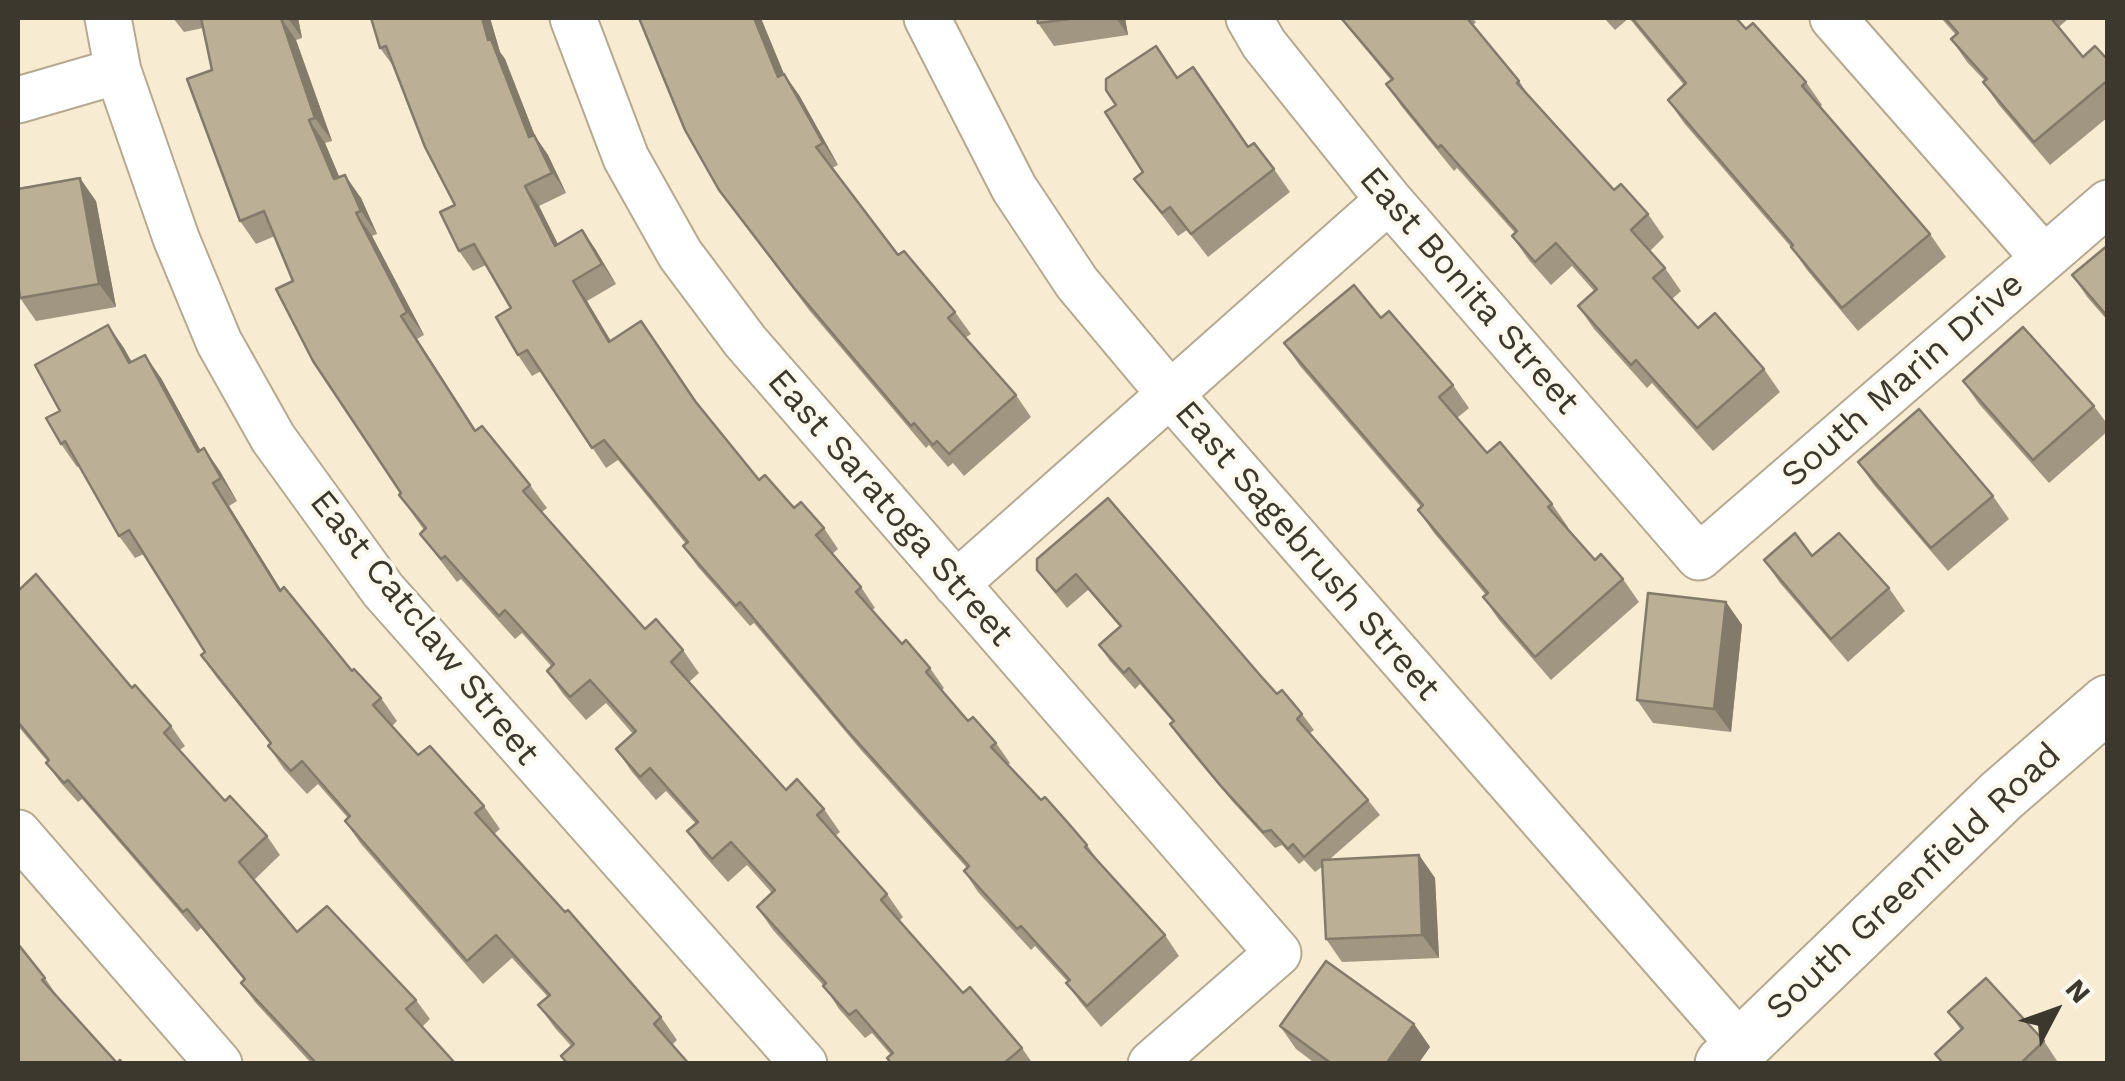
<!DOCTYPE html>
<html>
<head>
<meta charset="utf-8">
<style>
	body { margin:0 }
	#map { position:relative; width:2125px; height:1081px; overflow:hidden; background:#f7ebd1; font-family:"Work Sans",sans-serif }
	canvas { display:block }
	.frame { position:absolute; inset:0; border:20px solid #3d382e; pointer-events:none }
	.north { position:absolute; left:2005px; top:961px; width:100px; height:100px; -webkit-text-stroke:8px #fef9ee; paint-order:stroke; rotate:49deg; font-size:28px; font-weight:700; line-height:40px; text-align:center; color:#3d382e }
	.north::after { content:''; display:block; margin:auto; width:35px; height:45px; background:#3d382e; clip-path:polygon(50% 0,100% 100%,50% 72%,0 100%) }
</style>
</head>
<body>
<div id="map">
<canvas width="2125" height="1081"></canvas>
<div class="frame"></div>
<div class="north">N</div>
</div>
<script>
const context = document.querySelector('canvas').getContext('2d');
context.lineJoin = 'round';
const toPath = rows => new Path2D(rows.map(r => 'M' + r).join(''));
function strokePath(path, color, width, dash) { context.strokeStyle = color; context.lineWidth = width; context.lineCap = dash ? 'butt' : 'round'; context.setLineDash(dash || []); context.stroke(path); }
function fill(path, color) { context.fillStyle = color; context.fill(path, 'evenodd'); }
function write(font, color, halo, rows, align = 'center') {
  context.font = font + ' "Work Sans",sans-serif'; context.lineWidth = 8; context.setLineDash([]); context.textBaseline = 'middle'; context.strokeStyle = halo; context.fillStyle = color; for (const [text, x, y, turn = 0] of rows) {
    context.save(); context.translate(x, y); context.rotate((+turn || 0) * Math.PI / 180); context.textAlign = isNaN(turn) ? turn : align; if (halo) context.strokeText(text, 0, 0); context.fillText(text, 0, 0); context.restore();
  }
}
const minor = toPath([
	[108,18,118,71,176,238,219,342,273,438,383,590,804,1064],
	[573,18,626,158,680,254,745,341,1278,953,1151,1064],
	[927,18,1014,188,1077,283,1170,394,1741,1046],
	[1249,18,1264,44,1389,200,1699,557,2108,203],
	[1833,18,2044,258],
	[18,100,118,71],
	[956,584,1389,200],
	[18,833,219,1064]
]);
const major = toPath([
	[1723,1064,2001,796,2108,703]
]);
strokePath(minor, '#b5a991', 49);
strokePath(major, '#b5a991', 59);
strokePath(minor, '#fff', 45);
strokePath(major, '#fff', 55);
fill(toPath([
	[173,18,298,18,302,38,296,40,332,141,325,143,339,177,361,198,377,234,372,236,424,335,417,339,476,431,530,485,547,508,542,512,645,629,683,650,699,673,689,682,786,790,824,809,840,832,835,836,887,894,903,917,899,921,963,993,1022,1048,1033,1064,891,1064,891,1055,872,1033,865,1038,839,1009,824,986,773,930,757,907,772,893,747,865,728,882,703,854,687,831,696,824,666,791,656,800,632,772,616,749,633,734,606,703,586,720,563,694,547,671,552,667,522,633,515,639,461,579,457,582,420,534,424,530,399,495,401,493,293,281,275,236,256,244,240,221,203,28,184,32],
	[371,18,490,18,500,52,505,59,535,136,548,155,566,193,539,206,558,244,582,230,616,284,587,301,611,341,698,406,759,480,824,528,838,549,832,554,861,587,875,608,872,610,902,644,930,668,944,688,942,690,968,721,996,743,1010,763,1008,765,1041,800,1087,845,1101,865,1165,935,1179,956,1101,1027,1081,1003,1066,983,1068,982,1035,946,1031,950,978,892,964,871,967,868,861,750,754,623,750,626,698,567,683,546,686,544,618,460,606,468,541,371,532,376,518,355,511,308,486,265,473,271,459,251,455,205,394,67,380,48],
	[1037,18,1125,18,1128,35,1054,46,1038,23],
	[1340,18,1472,18,1476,22,1473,25,1519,81,1531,99,1614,190,1648,214,1664,237,1650,251,1665,268,1681,291,1672,299,1698,328,1764,369,1780,392,1713,451,1652,383,1647,388,1594,329,1578,306,1594,291,1572,266,1551,285,1528,259,1512,236,1515,233,1457,168,1454,171,1402,107,1386,84,1391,80],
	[1604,18,1736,18,1746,29,1806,82,1822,105,1820,107,1930,234,1946,257,1858,331,1807,270,1791,247,1684,123,1668,100,1684,85,1629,18,1615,30],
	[1941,18,2069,18,2059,27,2083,57,2108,60,2108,117,2050,165,1999,105,1983,82,1985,81,1967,62,1951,39,1956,35],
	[784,74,799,95,838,165,832,168,898,255,955,312,971,334,965,338,1016,395,1031,417,964,476,953,463,948,467,929,445,926,448,809,310,719,190],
	[1178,77,1248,147,1274,169,1290,192,1208,257,1187,230,1178,236,1134,179,1143,172],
	[96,201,116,307,36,321,20,298],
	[2108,245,2108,321,2088,298,2072,275],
	[1381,318,1453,385,1469,408,1457,418,1487,453,1552,504,1568,527,1567,528,1595,560,1623,579,1639,602,1551,680,1499,620,1483,597,1486,595,1434,533,1418,510,1421,507,1300,366,1284,343],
	[108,325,132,362,161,378,200,450,204,448,237,501,229,506,281,590,352,671,381,698,397,721,392,726,418,755,484,806,500,829,494,834,661,1017,677,1040,672,1045,689,1064,566,1064,561,1056,572,1047,555,1028,538,1005,548,997,512,958,483,984,361,844,345,821,348,818,318,784,307,794,284,769,268,746,270,744,217,678,201,655,205,652,144,554,135,558,119,536,79,466,77,467,61,444,60,411],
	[1963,381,2094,406,2108,425,2108,431,2049,483,1979,404],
	[1858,462,1993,496,2009,519,1948,571,1874,485],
	[1108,498,1259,674,1277,694,1302,714,1314,730,1310,733,1368,800,1380,815,1330,859,1419,855,1435,878,1439,958,1342,962,1326,939,1323,866,1315,872,1304,860,1299,864,1282,845,1275,848,1232,801,1181,740,1170,724,1173,722,1140,684,1135,689,1110,661,1099,645,1120,627,1088,590,1067,608,1049,586,1037,570],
	[1812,556,1889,588,1905,611,1848,662,1780,583,1764,560],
	[18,591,132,688,171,726,185,746,180,750,225,801,267,836,280,855,254,880,297,932,416,1000,430,1019,422,1027,454,1064,312,1064,255,1002,241,983,244,980,201,928,197,932,82,799,78,802,60,782,46,763,48,762,18,726],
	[1726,602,1742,625,1731,732,1653,723,1637,700],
	[18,944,45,978,59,999,117,1063,18,1064],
	[1948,1012,2044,1041,2059,1064,1942,1064,1935,1054,1961,1030],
	[1414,1024,1430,1047,1418,1064,1316,1064,1296,1049,1280,1026]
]), '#a19681');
fill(toPath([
	[281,18,296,40,332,141,315,118],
	[288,18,298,18,302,38],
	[482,18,490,18,500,52,505,59,535,136,548,155,566,193,529,137,488,40],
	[754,18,761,18,794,98,778,77],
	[1116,18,1125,18,1128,35],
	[784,74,799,95,838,165,823,143],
	[309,120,325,143,350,202,334,179],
	[345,175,361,198,377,234,361,211],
	[80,178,96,201,116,307,99,284],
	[525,186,539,206,569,267,555,246],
	[356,213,372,236,424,335,407,312],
	[582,230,596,250,616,284,602,264],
	[573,281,587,301,623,362,609,342],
	[401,316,417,339,491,454,475,431],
	[108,325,124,348,145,386,129,363],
	[145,355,161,378,214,475,198,452],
	[204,448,220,471,237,501,221,478],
	[213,483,229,506,296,614,280,591],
	[1726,602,1742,625,1731,732,1714,709],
	[1419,855,1435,878,1439,958,1422,935],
	[1414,1024,1430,1047,1418,1064,1386,1064]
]), '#837a69');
const building = toPath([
	[201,18,281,18,315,118,309,120,334,179,345,175,361,211,356,213,407,312,401,316,475,431,482,426,530,485,523,491,645,629,656,619,683,650,671,662,786,790,797,779,824,809,817,815,887,894,881,900,963,993,970,987,1022,1048,1003,1064,892,1064,887,1058,893,1053,856,1010,849,1015,823,986,826,983,757,907,775,890,731,842,712,859,687,831,698,822,650,768,640,777,616,749,636,731,590,680,570,697,547,671,554,664,505,610,499,616,445,556,441,559,420,534,426,528,399,495,401,493,313,361,276,289,293,281,264,211,240,221,187,79,212,70,201,18],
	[371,18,482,18,488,40,491,39,529,137,534,135,552,173,525,186,555,246,582,230,602,264,573,281,609,342,641,321,695,401,759,480,765,475,794,508,801,502,824,528,816,535,861,587,856,592,902,644,906,640,930,668,926,672,968,721,973,717,996,743,991,747,1041,800,1045,797,1069,824,1087,845,1085,847,1165,935,1087,1006,1066,983,1070,980,1021,926,1017,929,964,871,969,866,846,729,740,602,736,606,683,546,688,542,604,440,592,448,527,350,518,355,496,317,511,308,474,244,459,251,440,212,455,205,425,147,386,46,380,48,371,18],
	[639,18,754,18,778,77,784,74,823,143,816,147,898,255,904,251,955,312,948,318,1016,395,949,454,937,441,933,445,914,423,911,426,794,288,719,190,685,130,639,18],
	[1037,18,1077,18,1038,23,1037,18],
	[1341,18,1467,18,1519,81,1517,83,1614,190,1621,184,1648,214,1631,230,1665,268,1653,278,1698,328,1715,313,1764,369,1697,428,1636,360,1631,365,1578,306,1597,289,1556,243,1535,262,1512,236,1517,231,1441,145,1438,148,1386,84,1393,79,1341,18],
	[1632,18,1736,18,1746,29,1753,23,1806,82,1802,86,1930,234,1842,308,1791,247,1793,245,1668,100,1686,83,1632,18],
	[1945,18,2051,18,2083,57,2095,46,2108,60,2108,80,2034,142,1983,82,1987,79,1951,39,1958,33,1945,18],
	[1156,46,1177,78,1193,67,1248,147,1254,143,1274,169,1191,234,1170,207,1162,213,1134,179,1143,172,1105,112,1116,105,1106,90,1106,79,1156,46],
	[80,178,99,284,20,298,18,282,18,189,80,178],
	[2108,245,2108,317,2072,275,2108,245],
	[1354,285,1381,318,1389,311,1453,385,1439,397,1487,453,1500,442,1552,504,1548,507,1595,560,1601,554,1623,579,1535,657,1483,597,1488,593,1418,510,1423,505,1284,343,1354,285],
	[108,325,129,363,145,355,198,452,204,448,221,478,213,483,280,591,284,587,352,671,354,669,381,698,373,705,418,755,430,746,484,806,475,813,565,912,568,910,661,1017,654,1024,689,1064,568,1064,561,1056,574,1044,538,1005,550,995,496,935,467,961,345,821,350,816,302,761,291,771,268,746,271,743,201,655,205,652,129,530,119,536,65,441,61,444,46,418,60,411,35,365,108,325],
	[2023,327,2094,406,2033,460,1963,381,2023,327],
	[1919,409,1993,496,1931,548,1858,462,1919,409],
	[1108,498,1259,674,1277,694,1282,690,1302,714,1297,719,1368,800,1304,857,1293,844,1288,849,1271,830,1263,832,1220,785,1170,724,1174,721,1129,668,1124,673,1099,645,1121,626,1076,574,1056,592,1037,570,1037,559,1108,498],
	[1795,533,1812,556,1839,533,1889,588,1831,639,1764,560,1795,533],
	[36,574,132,688,135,685,171,726,164,733,225,801,230,796,267,836,239,862,297,932,327,906,416,1000,406,1009,454,1062,452,1064,317,1064,241,983,245,979,187,909,183,912,68,780,64,783,46,763,49,760,18,722,18,591,36,574],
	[1648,593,1726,602,1714,709,1637,700,1648,593],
	[1419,855,1422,935,1326,939,1322,860,1419,855],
	[18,944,45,978,42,980,117,1063,120,1060,123,1064,18,1064,18,944],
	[1326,961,1414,1024,1386,1064,1332,1064,1280,1026,1326,961],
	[1986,978,2044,1041,2020,1064,1944,1064,1935,1054,1963,1028,1948,1012,1986,978]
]);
fill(building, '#bbaf96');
strokePath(building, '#837a69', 2.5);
write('35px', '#3d382e', '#fef9ee', [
	["East Bonita Street",1469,291,49],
	["South Marin Drive",1903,380,-41],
	["East Saratoga Street",890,508,49],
	["East Sagebrush Street",1307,551,49],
	["East Catclaw Street",424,628,51],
	["South Greenfield Road",1914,882,-43]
]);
</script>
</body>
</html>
